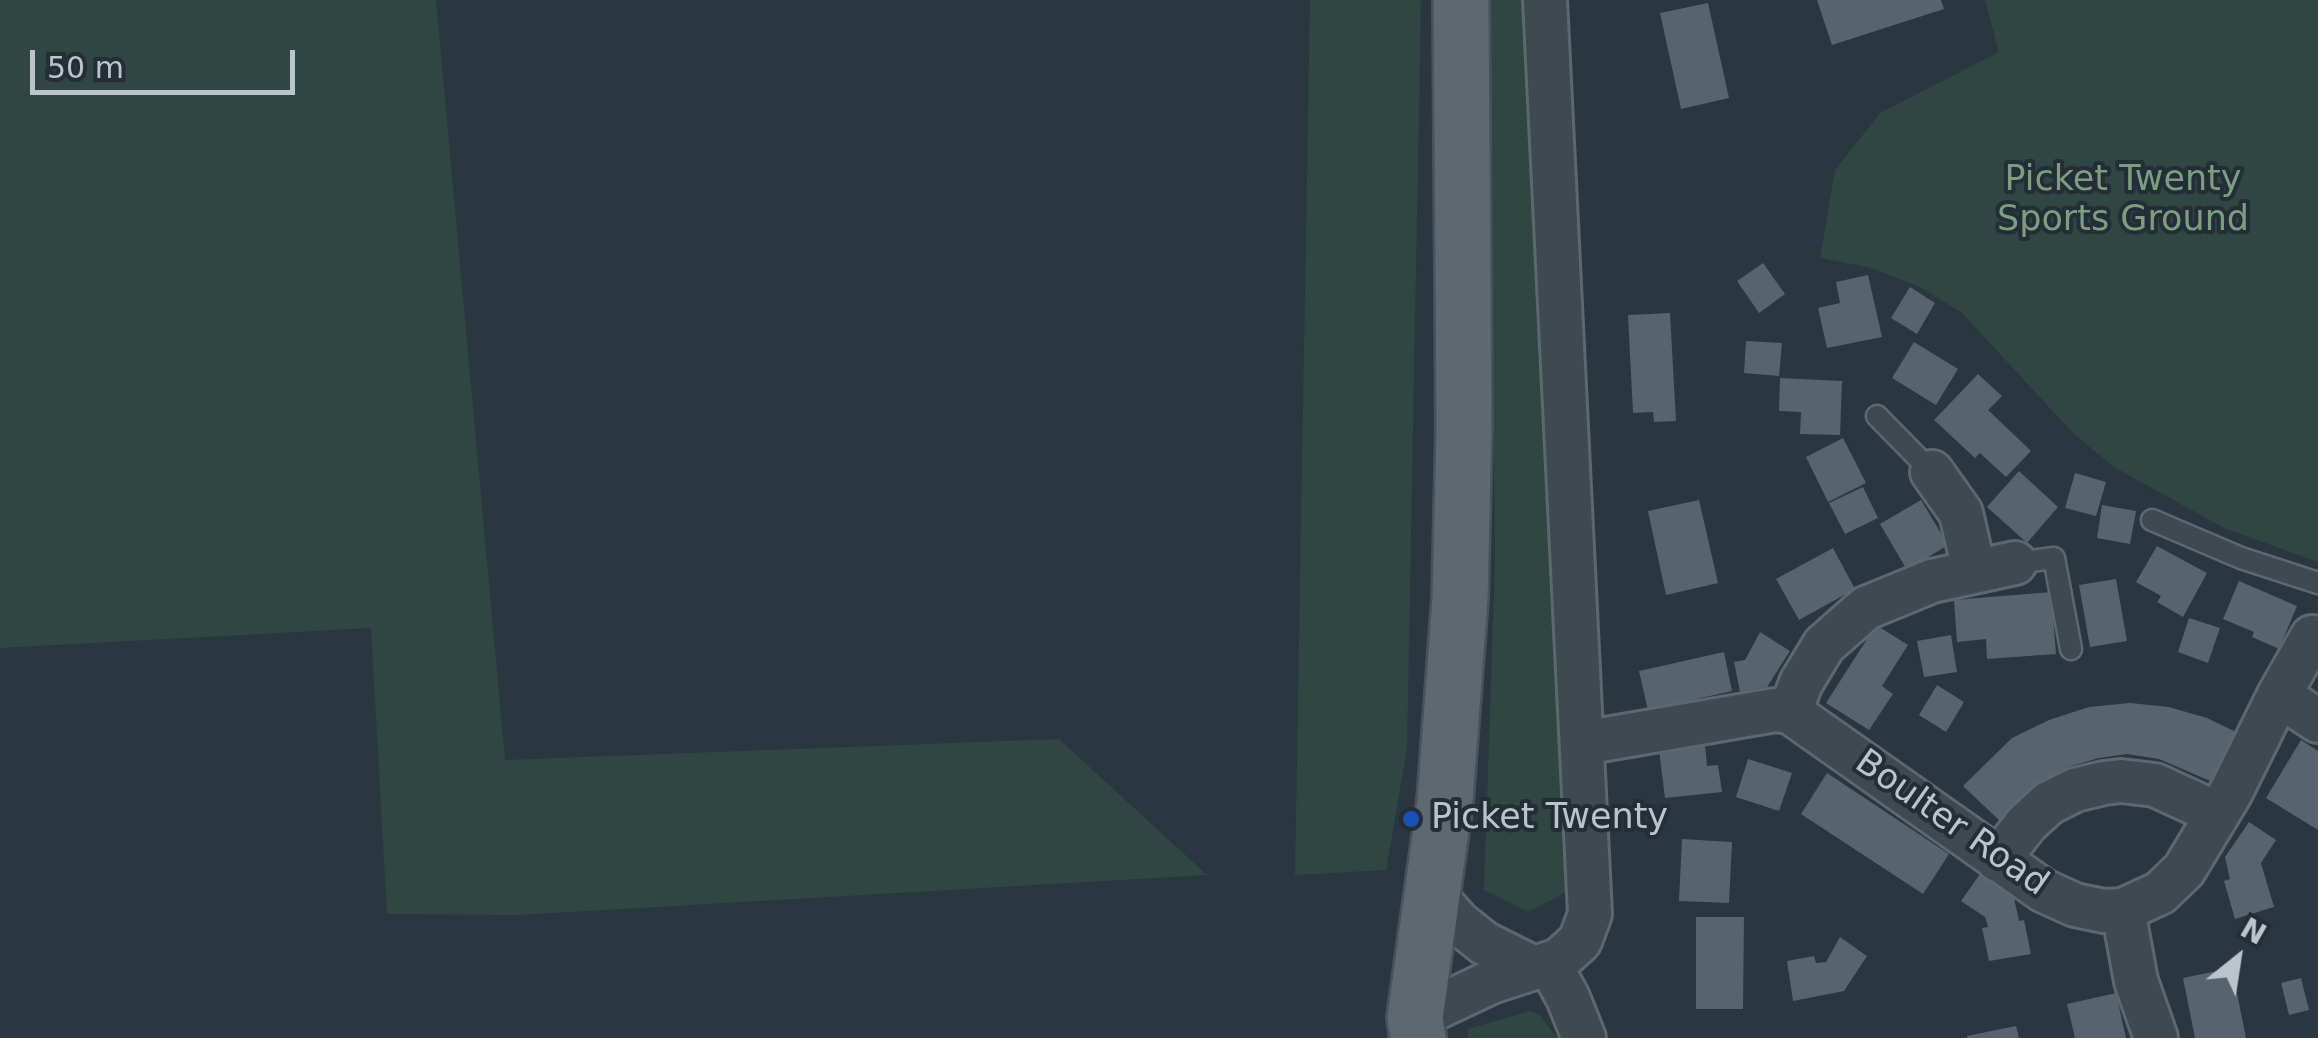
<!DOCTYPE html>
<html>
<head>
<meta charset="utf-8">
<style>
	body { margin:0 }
	#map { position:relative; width:2318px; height:1038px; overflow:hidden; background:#2a3740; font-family:"DejaVu Sans",sans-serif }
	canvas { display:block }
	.north { position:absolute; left:2188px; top:908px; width:100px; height:100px; -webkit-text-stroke:8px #232e36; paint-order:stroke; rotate:30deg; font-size:28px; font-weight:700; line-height:40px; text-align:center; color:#bbc4ca }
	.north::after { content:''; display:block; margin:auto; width:35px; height:45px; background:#bbc4ca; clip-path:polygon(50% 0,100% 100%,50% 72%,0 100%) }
	.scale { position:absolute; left:30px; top:50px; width:265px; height:45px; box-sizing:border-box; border:5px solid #bbc4ca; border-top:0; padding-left:12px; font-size:30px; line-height:35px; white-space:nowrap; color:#bbc4ca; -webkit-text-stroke:8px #232e36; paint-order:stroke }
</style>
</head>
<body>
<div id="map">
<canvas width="2318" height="1038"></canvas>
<div class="north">N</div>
<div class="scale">50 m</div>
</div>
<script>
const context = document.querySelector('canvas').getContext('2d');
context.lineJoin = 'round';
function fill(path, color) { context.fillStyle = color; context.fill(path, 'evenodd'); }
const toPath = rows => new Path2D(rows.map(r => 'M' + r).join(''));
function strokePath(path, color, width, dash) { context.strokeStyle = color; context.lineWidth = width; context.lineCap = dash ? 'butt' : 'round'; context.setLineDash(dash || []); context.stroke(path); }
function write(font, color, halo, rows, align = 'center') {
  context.font = font + ' "DejaVu Sans",sans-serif'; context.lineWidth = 8; context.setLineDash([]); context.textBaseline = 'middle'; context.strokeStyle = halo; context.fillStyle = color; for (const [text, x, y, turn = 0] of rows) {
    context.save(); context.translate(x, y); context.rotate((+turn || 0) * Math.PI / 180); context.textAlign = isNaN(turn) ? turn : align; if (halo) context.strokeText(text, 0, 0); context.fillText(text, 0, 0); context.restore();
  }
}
fill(toPath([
	[0,0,436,0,505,760,1059,739,1207,875,519,915,387,914,371,628,0,648],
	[1310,0,1421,0,1407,749,1386,870,1295,875],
	[1489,0,1534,0,1569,891,1528,912,1484,890,1495,561],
	[1985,0,2318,0,2318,562,2224,528,2114,467,2074,434,1961,312,1918,286,1868,267,1820,258,1835,170,1880,113,1999,52],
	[1530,1011,1539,1014,1557,1038,1468,1038,1468,1029]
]), '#304643');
fill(toPath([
	[1817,0,1941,0,1944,9,1832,45],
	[1708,3,1729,98,1681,109,1660,13],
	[1763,263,1785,294,1759,313,1737,281],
	[1868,275,1882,337,1827,348,1818,308,1840,303,1836,282],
	[1910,287,1935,303,1917,334,1891,318],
	[1670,313,1676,421,1654,422,1653,412,1633,413,1628,315],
	[1746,341,1782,343,1779,376,1744,373],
	[1914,342,1958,369,1936,405,1892,378],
	[1978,374,2002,396,1988,410,2031,451,2006,477,1980,453,1975,458,1934,420],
	[1780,378,1842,381,1840,435,1800,434,1801,412,1779,411],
	[1843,438,1866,483,1828,502,1806,457],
	[2019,471,2058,507,2027,543,1987,507],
	[2075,473,2106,482,2096,516,2065,508],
	[1863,487,1878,518,1845,534,1829,503],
	[1699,500,1718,583,1666,595,1648,511],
	[1921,500,1948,545,1907,570,1880,524],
	[2102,505,2136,511,2130,544,2097,538],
	[2157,546,2207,573,2183,617,2157,602,2161,596,2136,582],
	[1833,548,1855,589,1799,620,1776,579],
	[2116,579,2127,641,2090,647,2079,585],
	[2239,581,2297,606,2279,649,2252,637,2254,632,2223,619],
	[2051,592,2056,654,1987,659,1986,639,1957,642,1954,600],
	[2189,618,2220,628,2208,663,2178,652],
	[1876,625,1908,645,1882,686,1893,694,1869,730,1826,703],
	[1760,632,1790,651,1767,687,1740,692,1734,662,1745,660],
	[1951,635,1957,672,1924,677,1917,641],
	[1724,652,1732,691,1648,710,1639,671],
	[1937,685,1964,702,1946,732,1919,715],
	[2130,703,2169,707,2207,718,2236,732,2217,784,2159,759,2127,754,2099,758,2068,767,2043,782,2024,798,2002,823,1963,786,2012,738,2049,720,2089,707],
	[2301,740,2318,751,2318,830,2266,798],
	[1705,745,1707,766,1718,765,1722,792,1665,798,1659,750],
	[1748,759,1792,773,1779,811,1736,797],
	[1827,773,1949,854,1923,894,1801,814],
	[2249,822,2276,840,2261,863,2274,907,2235,919,2224,881,2230,879,2225,857],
	[1682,839,1732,842,1729,903,1679,901],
	[1980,874,2014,898,2019,921,2024,920,2031,954,1989,961,1982,928,1988,927,1985,917,1961,901],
	[1696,917,1744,917,1743,1009,1696,1009],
	[1840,937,1867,956,1844,991,1793,1001,1787,961,1814,956,1816,963,1826,962],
	[2232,968,2246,1038,2195,1038,2183,978],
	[2301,978,2309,1010,2289,1015,2281,983],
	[2116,993,2126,1038,2075,1038,2067,1004],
	[2016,1026,2019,1038,1967,1038,1967,1036]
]), '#56646d');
const service = toPath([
	[1877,416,1932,472],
	[2152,520,2241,558,2318,583],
	[2015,563,2054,558,2071,649]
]);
const minor = toPath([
	[1932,472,1961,513,1974,570],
	[2015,563,1932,581,1866,608,1824,645,1801,683,1790,712,2044,891,2075,905,2104,911,2123,910,2136,981,2156,1038],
	[2279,695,2318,721],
	[1583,743,1775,710,1790,712],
	[1998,860,2027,823,2049,803,2075,790,2104,783,2121,781,2155,785,2218,814],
	[1432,893,1459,923,1484,943,1532,967],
	[2123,910,2160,893,2184,870,2231,792,2279,695,2312,637],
	[1550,965,1568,998,1584,1038],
	[1415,1018,1491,982,1559,960,1580,941,1590,914,1545,0]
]);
const primary = toPath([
	[1418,1038,1415,1018,1445,801,1460,599,1464,430,1461,0]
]);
strokePath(service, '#5c676e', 25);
strokePath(minor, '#5c676e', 48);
strokePath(primary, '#48525a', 60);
strokePath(service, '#3e4950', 20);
strokePath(minor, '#3e4950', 42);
strokePath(primary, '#5d6870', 55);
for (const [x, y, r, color] of [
	[1411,819,10,"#1a4fb4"]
]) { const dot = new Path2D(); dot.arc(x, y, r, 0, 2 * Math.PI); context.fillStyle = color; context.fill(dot); strokePath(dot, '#232e36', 4); }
write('35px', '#7c9d7f', '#232e36', [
	["Picket Twenty",2123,181],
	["Sports Ground",2123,221]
]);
write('35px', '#bbc4ca', '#232e36', [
	["Picket Twenty",1431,819]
], 'left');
write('35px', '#bbc4ca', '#232e36', [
	["Boulter Road",1951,824,35]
]);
</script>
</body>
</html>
